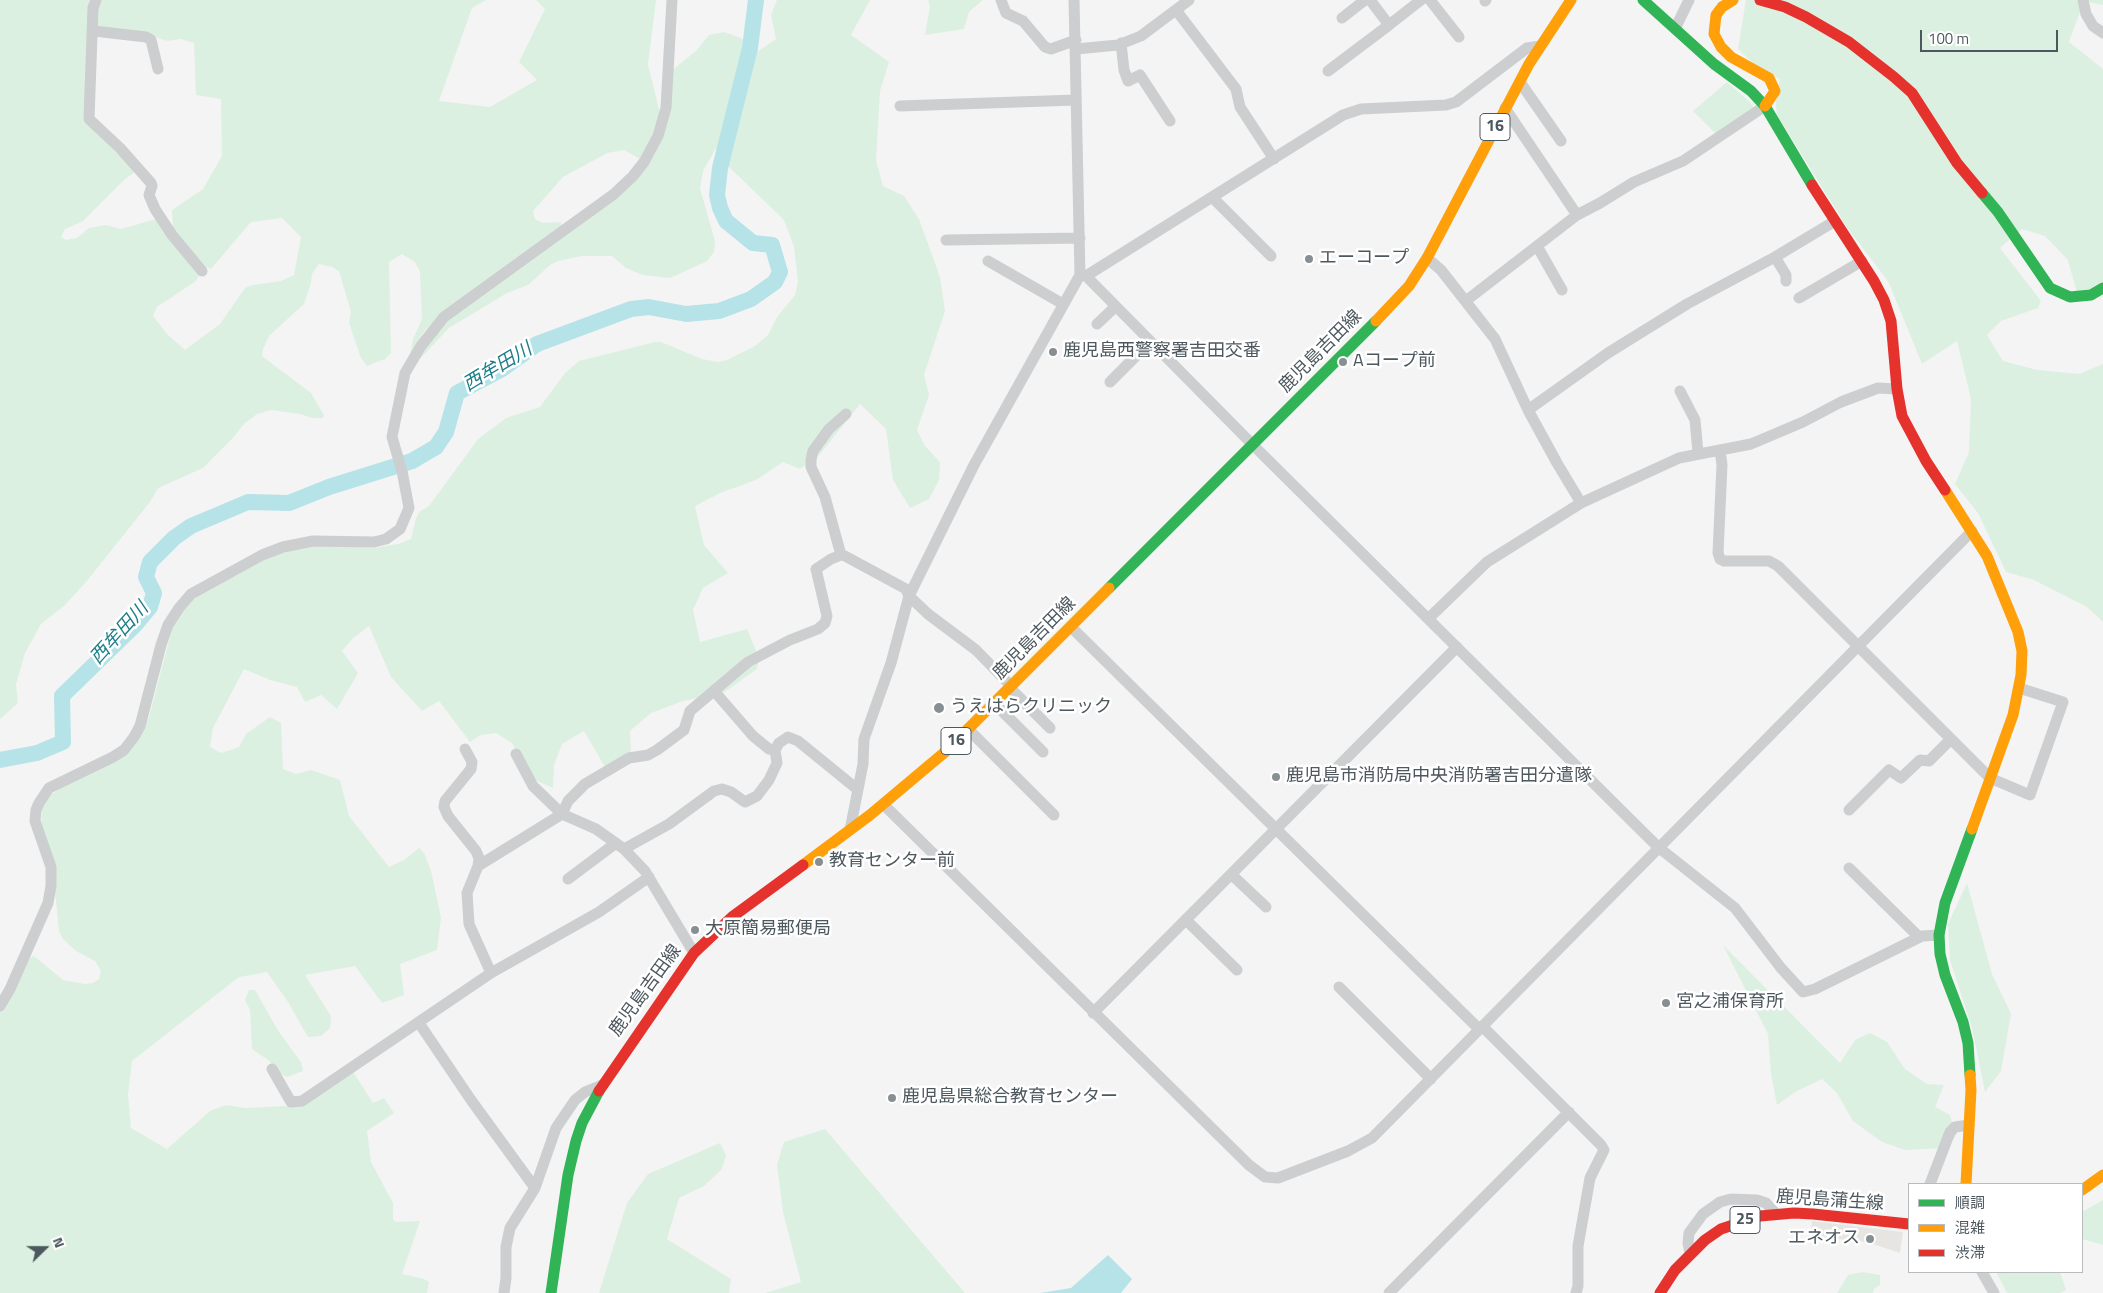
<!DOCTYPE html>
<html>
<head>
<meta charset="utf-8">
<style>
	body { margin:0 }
	#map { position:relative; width:2103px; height:1293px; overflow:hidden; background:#f4f4f4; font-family:"Titillium Web","Noto Sans JP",sans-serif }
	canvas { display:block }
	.legend { position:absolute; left:1908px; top:1183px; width:175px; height:90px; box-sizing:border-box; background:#fff; border:1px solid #b8bcbf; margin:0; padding:6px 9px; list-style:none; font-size:15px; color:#4d585e }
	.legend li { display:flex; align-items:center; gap:10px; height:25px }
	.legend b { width:25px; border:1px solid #b8bcbf }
	.north { position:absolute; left:20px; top:1223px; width:50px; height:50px; -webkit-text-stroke:4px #fff; paint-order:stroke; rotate:68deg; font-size:14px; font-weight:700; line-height:20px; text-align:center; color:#4d585e }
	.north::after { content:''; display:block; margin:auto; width:18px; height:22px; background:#4d585e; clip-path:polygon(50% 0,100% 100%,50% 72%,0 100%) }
	.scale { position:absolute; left:1920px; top:30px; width:138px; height:22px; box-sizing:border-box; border:2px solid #4d585e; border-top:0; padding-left:6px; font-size:15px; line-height:18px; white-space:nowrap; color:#4d585e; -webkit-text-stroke:4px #fff; paint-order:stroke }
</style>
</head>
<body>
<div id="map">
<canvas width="2103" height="1293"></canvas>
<ul class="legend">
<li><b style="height:6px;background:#30b455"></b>順調</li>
<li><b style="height:6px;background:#ff9f0a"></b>混雑</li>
<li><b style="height:6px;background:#e5322d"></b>渋滞</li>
</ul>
<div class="north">N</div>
<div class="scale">100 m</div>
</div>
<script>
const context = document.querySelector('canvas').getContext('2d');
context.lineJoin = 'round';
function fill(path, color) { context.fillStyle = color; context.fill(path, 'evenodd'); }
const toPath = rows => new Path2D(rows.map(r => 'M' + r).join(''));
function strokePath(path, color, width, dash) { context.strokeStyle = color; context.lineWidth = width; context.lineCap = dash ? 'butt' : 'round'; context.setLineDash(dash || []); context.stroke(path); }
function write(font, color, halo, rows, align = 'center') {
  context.font = font + ' "Titillium Web","Noto Sans JP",sans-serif'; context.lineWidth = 5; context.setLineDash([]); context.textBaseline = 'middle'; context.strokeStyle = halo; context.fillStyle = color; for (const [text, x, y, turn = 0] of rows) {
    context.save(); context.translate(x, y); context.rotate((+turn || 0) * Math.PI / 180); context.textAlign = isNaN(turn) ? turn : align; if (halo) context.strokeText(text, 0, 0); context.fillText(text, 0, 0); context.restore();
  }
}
fill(toPath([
	[1812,1221,1903,1232,1900,1253,1867,1242,1810,1236]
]), '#e6e5e2');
fill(toPath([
	[0,0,92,0,85,112,133,164,135,172,124,180,83,221,65,229,61,237,66,240,77,238,89,228,106,225,121,229,156,219,200,274,196,281,157,307,153,316,168,335,185,350,220,324,245,288,253,285,281,281,294,275,301,237,282,218,251,222,211,269,206,267,173,231,172,210,203,189,222,156,221,99,196,95,194,43,181,39,167,41,150,35,96,28,99,0,486,0,472,8,439,101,490,107,537,80,519,62,545,9,536,0,656,0,648,65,660,113,653,137,642,160,624,150,607,153,563,177,533,211,535,219,543,223,561,222,562,227,441,314,423,333,410,355,413,339,422,319,420,272,415,262,402,254,389,262,391,353,385,359,367,366,361,358,349,323,351,312,339,271,332,267,319,264,312,274,311,283,304,304,269,336,263,349,262,356,311,393,324,415,323,418,312,418,300,414,271,410,257,414,244,424,232,439,203,468,158,488,150,502,86,582,65,605,41,624,25,653,16,684,18,703,0,719],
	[777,0,870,0,851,35,889,62,880,91,876,160,883,186,904,196,919,219,940,277,945,311,924,375,929,395,917,430,925,446,940,462,939,480,929,499,910,508,893,480,886,429,860,404,820,454,800,469,783,462,756,480,720,493,695,506,704,545,728,573,703,588,693,610,700,642,747,629,759,658,757,669,723,693,683,701,651,713,630,731,631,755,605,767,584,731,562,744,554,765,553,788,533,779,512,743,496,733,481,735,470,742,439,701,422,711,391,677,369,626,353,638,342,651,358,673,337,709,321,695,305,702,297,687,270,680,244,669,213,728,210,747,221,753,239,747,246,734,270,717,281,723,283,769,296,774,311,770,340,780,349,816,389,867,404,860,419,848,424,853,431,871,441,917,437,950,400,964,404,995,382,1003,355,966,305,975,331,1016,330,1028,321,1036,308,1037,288,1002,267,972,239,977,132,1061,128,1095,131,1128,167,1149,210,1111,226,1105,245,1108,303,1105,352,1070,373,1103,384,1098,394,1113,367,1131,371,1162,393,1203,393,1220,397,1222,420,1221,402,1274,424,1279,429,1282,427,1293,0,1293,0,1009,29,958,34,956,63,980,85,984,93,983,99,979,101,971,95,961,76,951,63,939,59,931,55,891,41,828,42,808,49,796,141,735,149,717,173,625,191,601,205,590,279,552,324,545,374,548,398,544,411,539,416,518,420,511,429,506,478,439,506,418,540,407,565,373,579,361,655,342,661,342,702,359,718,362,727,360,755,346,768,335,777,317,795,295,798,282,794,247,784,220,728,166,716,148,703,171,700,188,715,241,714,252,707,261,670,278,643,275,626,268,612,256,582,256,558,261,550,265,528,285,507,293,449,328,417,362,421,354,448,320,623,192,659,146,671,71,696,51,709,35,724,32,741,38,757,52,776,39,771,15],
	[928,0,983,0,969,12,964,29,925,35,930,6],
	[1746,0,2103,0,2103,5,2084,1,2069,42,2103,69,2103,287,2078,297,2068,260,2045,236,2022,229,2000,248,2041,301,2038,308,2001,321,1987,335,2003,361,2037,370,2079,374,2103,364,2103,622,2087,607,2034,580,2006,572,1978,513,1955,484,1969,452,1971,399,1957,341,1922,364,1888,281,1848,229,1777,115,1775,97,1780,79,1755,65,1738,49],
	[1727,82,1750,102,1754,108,1716,134,1693,111],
	[1967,883,1992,974,2011,1014,2001,1071,1985,1092,1972,1028,1950,960,1948,924],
	[1723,945,1840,1063,1855,1040,1870,1033,1887,1042,1905,1069,1927,1084,1944,1085,1935,1107,1950,1115,1956,1136,1946,1148,1905,1150,1882,1142,1853,1121,1837,1093,1822,1079,1795,1092,1777,1105,1771,1074,1768,1034],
	[249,990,255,990,279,1032,301,1062,303,1071,287,1077,281,1074,268,1060,252,1049,250,1010,245,1000],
	[825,1129,965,1293,765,1293,801,1282,783,1212,777,1165,784,1142],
	[720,1143,726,1155,722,1169,704,1186,679,1198,667,1239,731,1279,729,1293,599,1293,627,1203,648,1174],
	[2103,1200,2103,1245,2082,1239,2082,1212],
	[1863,1272,1880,1275,1880,1285,1874,1289,1873,1293,1837,1293,1848,1275],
	[1996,1272,2060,1272,2066,1290,2060,1293,2007,1293]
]), '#dcf0e1');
fill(toPath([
	[1108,1255,1132,1279,1121,1293,1040,1293,1071,1288]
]), '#b6e3e8');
strokePath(toPath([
	[0,760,37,753,63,742,62,696,136,624,150,607,154,593,146,577,150,562,174,538,191,526,248,502,289,503,329,487,412,461,436,447,446,432,457,393,502,369,537,344,631,309,649,307,686,314,719,311,751,299,775,282,780,272,772,245,753,243,726,221,720,208,717,195,720,168,750,48,756,0]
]), '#b6e3e8', 16);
strokePath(toPath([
	[96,0,93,8,89,119,120,148,151,183,152,186,149,195,155,209,172,235,202,271],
	[1001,0,1006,13,1023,21,1045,47,1051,49,1076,40],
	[1370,0,1389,25,1421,0],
	[1430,0,1459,37],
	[2083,0,2086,14,2093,26,2103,33],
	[1485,1,1486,0],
	[1176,10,1236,89,1240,107,1274,159],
	[1342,18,1365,0],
	[1675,29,1689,0],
	[94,31,146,37,151,40,158,69],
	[1121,43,1124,70,1128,81,1140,75,1170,121],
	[1076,49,1118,45,1141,36,1189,0],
	[1328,71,1389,25],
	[1520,82,1561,141],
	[900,106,1076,100],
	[1505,108,1577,215],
	[1212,197,1271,256],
	[946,240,1080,238],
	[1537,246,1562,290],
	[1775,257,1786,275,1786,281],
	[1427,258,1441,270,1495,339,1528,410,1557,463,1581,503],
	[988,261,1063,304],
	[1080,275,1086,276,1343,115,1361,109,1446,105,1456,102,1527,48,1540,46],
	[1086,276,1252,444,1658,847,1735,908,1781,968,1803,992,1815,989,1922,936,1939,935],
	[1799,298,1862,261],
	[1467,300,1577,215,1600,203,1634,182,1683,161,1765,106],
	[1097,324,1115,307],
	[1110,382,1150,342],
	[1680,391,1695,420,1698,453],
	[1528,410,1608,353,1687,304,1775,257,1835,221],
	[1720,450,1722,465,1718,553,1720,559,1724,561,1769,561,1778,566,1990,778,2030,795,2063,702,2019,688],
	[841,555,825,497,811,467,811,460,813,451,829,429,846,414],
	[1429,618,1487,562,1581,503,1679,458,1751,444,1803,422,1841,402,1878,388,1897,389],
	[1071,627,1479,1029],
	[1010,688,1050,728],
	[715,692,753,736,769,749,775,750],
	[995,704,1043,752],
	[968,729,1054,815],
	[465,749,472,762,471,769,445,801,444,807,448,816,476,851,479,858,478,866],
	[516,754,533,786,562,814,596,829,624,849,645,871,694,953],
	[883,804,1249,1165,1265,1177,1278,1178,1348,1151,1372,1138,1972,531],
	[1849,810,1889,770,1901,778,1920,760,1929,761,1951,739],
	[850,830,863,764,864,739,891,663,909,596,974,465,1080,275,1074,0],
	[624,849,669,824,714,791,722,789,731,792,745,802,757,796,769,780,777,763,775,750,779,743,788,737,798,741,857,789],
	[1849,868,1919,937],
	[1231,874,1266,907],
	[568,879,616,843],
	[1186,920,1237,970],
	[491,973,469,924,467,893,478,866,562,814,568,801,585,784,629,758,648,755,657,750,684,730,690,711,748,662,790,640,818,629,825,623,827,616,816,569,831,559,841,555,845,556,906,589,909,596,928,614,976,650,1012,687],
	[1339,987,1431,1079],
	[0,1006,10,989,48,903,51,886,51,867,35,821,36,810,39,803,49,788,113,757,124,750,134,737,140,726,161,645,168,625,179,608,191,594,262,555,283,547,313,541,374,542,386,539,400,529,409,508,402,471,392,437,405,373,421,346,444,317,614,194,633,176,644,162,658,136,666,108,672,0],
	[1093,1013,1457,647],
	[419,1023,471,1100,535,1188],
	[1482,1026,1601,1145,1604,1150,1590,1178,1578,1246,1578,1286,1576,1293],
	[272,1069,291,1102,302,1101,491,973,599,912,649,877],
	[1930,1184,1950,1132,1955,1127,1969,1125],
	[1690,1253,1688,1243,1689,1233,1703,1214,1720,1202,1731,1199,1757,1200,1766,1203,1776,1214],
	[1982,1272,1994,1293],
	[504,1293,506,1278,506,1247,510,1228,535,1188,556,1128,575,1100,585,1092,602,1085],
	[1389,1293,1569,1112]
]), '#cccecf', 11);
strokePath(toPath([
	[1643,0,1714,64,1751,91,1765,106,1812,185],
	[1982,193,1998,212,2050,288,2070,297,2091,295,2103,288],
	[1109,588,1376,321],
	[1970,1075,1968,1043,1963,1022,1945,975,1940,954,1939,935,1945,903,1972,829],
	[551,1293,568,1175,576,1141,582,1123,599,1091]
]), '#30b455', 11);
strokePath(toPath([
	[1733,0,1722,7,1716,15,1714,34,1721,47,1731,57,1769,78,1775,91,1765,106],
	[1376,321,1409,286,1427,258,1529,64,1571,0],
	[1945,490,1987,556,2018,632,2022,651,2021,675,2013,715,1972,829],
	[803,865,870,815,945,752,1109,588],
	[1966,1184,1971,1090,1970,1075],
	[2082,1190,2103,1175]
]), '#ff9f0a', 11);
strokePath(toPath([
	[1760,0,1785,7,1806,17,1849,42,1894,77,1912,93,1957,163,1982,193],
	[1812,185,1874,281,1884,300,1891,321,1897,389,1902,416,1926,461,1945,490],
	[599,1091,694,953,732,917,803,865],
	[1660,1293,1675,1270,1705,1240,1721,1229,1760,1216,1794,1213,1813,1214,1909,1224]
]), '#e5322d', 11);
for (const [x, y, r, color] of [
	[1309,259,5,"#878f92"],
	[1053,352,5,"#878f92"],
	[1343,362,5,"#878f92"],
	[939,708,6,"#878f92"],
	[1276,777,5,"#878f92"],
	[819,862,5,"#878f92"],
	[695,930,5,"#878f92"],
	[1666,1003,5,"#878f92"],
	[892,1098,5,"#878f92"],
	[1870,1239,5,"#878f92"]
]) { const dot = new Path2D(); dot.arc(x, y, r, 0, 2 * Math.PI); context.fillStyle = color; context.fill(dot); strokePath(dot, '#fff', 2); }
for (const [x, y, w] of [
	[1495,127,30],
	[956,741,30],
	[1745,1220,30]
]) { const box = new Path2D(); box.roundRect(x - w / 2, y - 13.5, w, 27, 4); context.fillStyle = '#fff'; context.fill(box); strokePath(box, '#4d585e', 1); }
write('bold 16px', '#4d585e', null, [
	["16",1495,127],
	["16",956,741],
	["25",1745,1220]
]);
write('18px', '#4d585e', '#fff', [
	["エーコープ",1319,259],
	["鹿児島西警察署吉田交番",1063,352],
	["Aコープ前",1353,362],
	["うえはらクリニック",950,708],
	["鹿児島市消防局中央消防署吉田分遣隊",1286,777],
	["教育センター前",829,862],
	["大原簡易郵便局",705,930],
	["宮之浦保育所",1676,1003],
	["鹿児島県総合教育センター",902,1098],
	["エネオス",1860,1239,"right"]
], 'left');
write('18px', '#4d585e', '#fff', [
	["鹿児島吉田線",1321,352,-45],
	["鹿児島吉田線",1035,639,-45],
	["鹿児島吉田線",646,991,-54],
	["鹿児島蒲生線",1830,1201,4]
]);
write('italic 19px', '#1d7f8a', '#fff', [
	["西牟田川",498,368,-31],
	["西牟田川",120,634,-48]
]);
</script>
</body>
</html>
